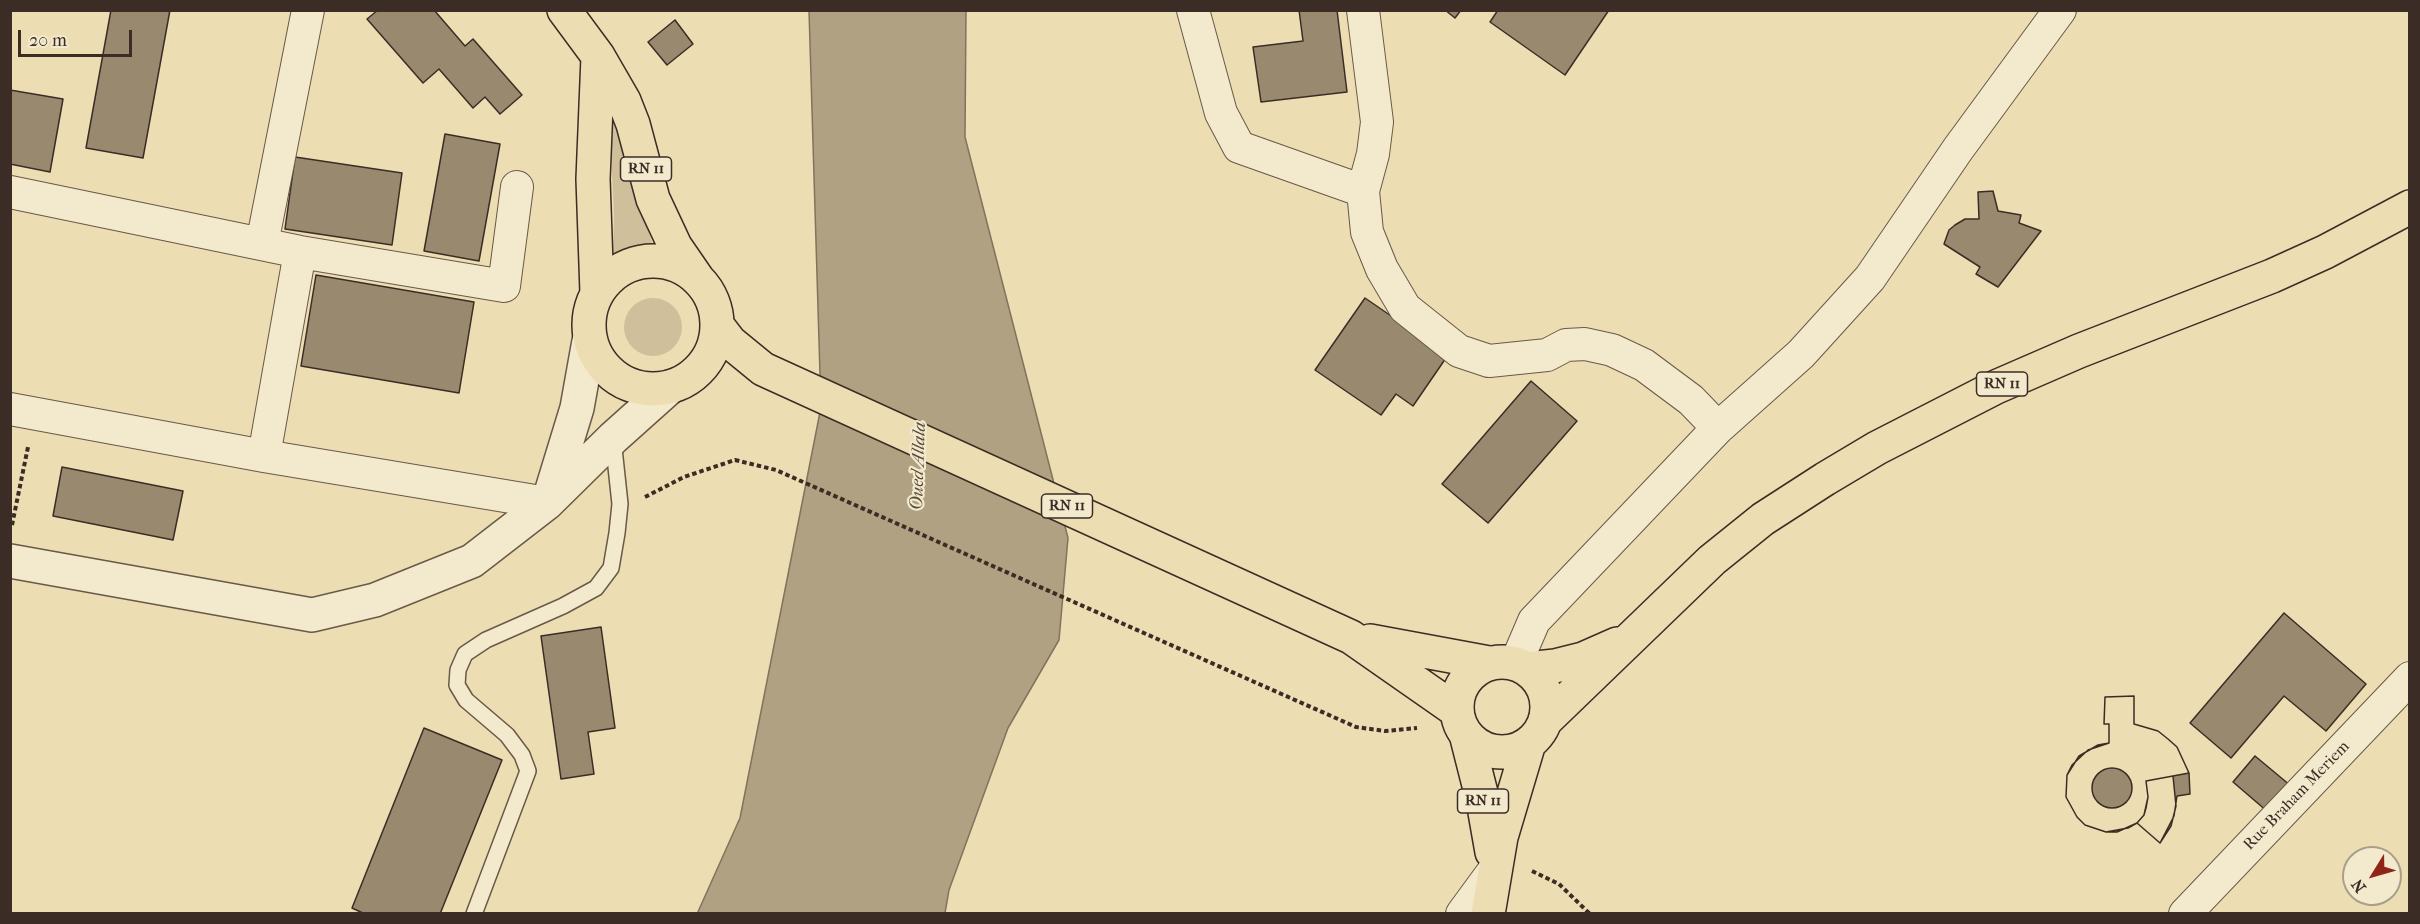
<!DOCTYPE html>
<html>
<head>
<meta charset="utf-8">
<style>
	body { margin:0 }
	#map { position:relative; width:2420px; height:924px; overflow:hidden; background:#edddb2; font-family:"IM FELL French Canon",serif }
	canvas { display:block }
	.frame { position:absolute; inset:0; border:12px solid #3b2d26; pointer-events:none }
	.north { position:absolute; left:2342px; top:846px; width:60px; height:60px; box-sizing:border-box; background:#f3e9cd; border:2px solid #a99e8a; border-radius:50%; rotate:233deg; font-size:16px; font-weight:700; line-height:24px; text-align:center; color:#3b2d26 }
	.north::after { content:''; display:block; margin:auto; width:21px; height:27px; background:#8f2418; clip-path:polygon(50% 0,100% 100%,50% 72%,0 100%) }
	.scale { position:absolute; left:18px; top:30px; width:114px; height:27px; box-sizing:border-box; border:3px solid #3b2d26; border-top:0; padding-left:8px; font-size:18px; line-height:21px; white-space:nowrap; color:#3b2d26; -webkit-text-stroke:4px #f3e9cd; paint-order:stroke }
</style>
</head>
<body>
<div id="map">
<canvas width="2420" height="924"></canvas>
<div class="frame"></div>
<div class="north">N</div>
<div class="scale">20 m</div>
</div>
<script>
const context = document.querySelector('canvas').getContext('2d');
context.lineJoin = 'round';
function fill(path, color) { context.fillStyle = color; context.fill(path, 'evenodd'); }
const toPath = rows => new Path2D(rows.map(r => 'M' + r).join(''));
function strokePath(path, color, width, dash) { context.strokeStyle = color; context.lineWidth = width; context.lineCap = dash ? 'butt' : 'round'; context.setLineDash(dash || []); context.stroke(path); }
function write(font, color, halo, rows, align = 'center') {
  context.font = font + ' "IM FELL French Canon",serif'; context.lineWidth = 4.5; context.setLineDash([]); context.textBaseline = 'middle'; context.strokeStyle = halo; context.fillStyle = color; for (const [text, x, y, turn = 0] of rows) {
    context.save(); context.translate(x, y); context.rotate((+turn || 0) * Math.PI / 180); context.textAlign = isNaN(turn) ? turn : align; if (halo) context.strokeText(text, 0, 0); context.fillText(text, 0, 0); context.restore();
  }
}
fill(toPath([
	[609,106,654,249,613,256,614,216],
	'624 327a29 29 0 1 1 58 0a29 29 0 1 1-58 0Z'
]), '#cfbf9a');
const water = toPath([
	[809,11,966,11,965,137,1068,538,1059,640,1008,728,949,890,945,913,697,914,740,818,821,407,809,11]
]);
fill(water, '#b0a182');
strokePath(water, '#81735d', 1.5);
const building = toPath([
	[111,10,170,10,143,158,86,148,111,10],
	[378,10,434,10,465,46,473,39,522,95,500,114,485,97,473,108,439,69,423,83,367,19,378,10],
	[1299,10,1337,10,1347,92,1261,102,1253,47,1303,41,1299,10],
	[1445,10,1461,10,1455,18,1445,10],
	[1498,10,1609,10,1565,75,1490,22,1498,10],
	[675,20,693,44,667,65,648,42,675,20],
	[10,90,63,99,50,172,10,164,10,90],
	[445,134,500,144,479,261,424,251,445,134],
	[295,157,402,173,392,245,285,229,295,157],
	[1993,191,1998,211,2021,215,2019,223,2041,231,1998,287,1976,274,1980,267,1944,244,1949,230,1955,225,1965,219,1979,219,1978,192,1993,191],
	[316,275,474,302,459,393,301,366,316,275],
	[1365,298,1448,355,1413,406,1396,394,1381,415,1315,370,1365,298],
	[1531,381,1577,421,1488,523,1442,484,1531,381],
	[62,467,183,491,173,540,53,516,62,467],
	[2284,613,2366,684,2326,731,2284,696,2231,758,2190,723,2284,613],
	[601,627,615,728,588,732,594,774,561,779,541,636,601,627],
	[2134,696,2134,724,2158,731,2168,739,2177,747,2189,773,2190,794,2177,796,2174,816,2160,843,2137,823,2117,832,2106,832,2085,825,2077,817,2066,797,2067,775,2072,765,2088,750,2109,743,2109,724,2104,724,2105,697,2134,696],
	[2134,696,2134,724,2158,731,2168,739,2177,747,2189,773,2146,781,2148,797,2144,815,2137,823,2128,828,2106,832,2085,825,2077,817,2066,797,2067,775,2079,756,2098,745,2109,743,2109,724,2104,724,2105,697,2134,696],
	[424,728,502,760,440,914,365,914,352,908,424,728],
	[2255,756,2291,786,2268,812,2233,782,2255,756],
	'2092 788a20 20 0 1 1 40 0a20 20 0 1 1-40 0Z',
	[2173,776,2176,806,2171,826,2160,843,2137,823,2144,815,2146,808,2148,797,2146,781,2173,776]
]);
fill(building, '#98896f');
strokePath(building, '#3b2d26', 1.5);
const service = toPath([
	[474,914,528,771,522,755,507,735,466,700,457,685,458,670,465,654,486,640,563,606,596,588,611,568,617,533,620,504,613,439]
]);
const minor = toPath([
	[1193,10,1221,113,1239,147,1363,191],
	[1363,10,1377,122,1373,154,1363,191,1367,232,1382,269,1405,308,1459,351,1489,361,1547,355,1566,345,1585,344,1612,350,1644,365,1691,400,1718,428],
	[10,192,300,252,504,286,517,187],
	[262,244,308,10],
	[10,409,264,456,547,503],
	[264,456,300,252],
	[1516,663,1534,621,1718,428,1801,354,1870,278,1958,149,2060,10],
	[1462,914,1495,869],
	[2185,914,2410,678]
]);
const tertiary = toPath([
	[551,493,577,408,589,341],
	[10,561,312,615,375,600,472,561,547,503,613,438,670,387]
]);
const primary = toPath([
	[564,10,598,56,624,101,633,124,653,199,675,246,697,278],
	'589 325a64 64 0 1 1 128 0a64 64 0 1 1-128 0Z',
	[597,293,593,179,598,57],
	[717,325,730,342,763,369,1351,637,1457,711],
	[1370,641,1489,663],
	'1457 707a45 45 0 1 1 90 0a45 45 0 1 1-90 0Z',
	[1527,669,1555,666,1583,659,1617,644],
	[1546,720,1712,560,1763,519,1825,479,1877,448,1996,387,2079,351,2272,276,2325,252,2410,207],
	[1466,734,1483,801,1492,852],
	[1488,914,1501,837,1529,743]
]);
strokePath(service, '#685949', 18);
strokePath(minor, '#685949', 34);
strokePath(tertiary, '#685949', 36);
strokePath(primary, '#3b2d26', 36);
strokePath(toPath([
	[645,497,684,477,735,460,776,470,1356,727,1385,731,1417,728],
	[12,525,28,447],
	[1532,871,1559,884,1590,914]
]), '#3b2d26', 4, [4.5, 3]);
strokePath(service, '#f3e9cd', 15);
strokePath(minor, '#f3e9cd', 32);
strokePath(tertiary, '#f3e9cd', 33);
strokePath(primary, '#edddb2', 33);
for (const [x, y, w] of [
	[646,169,51],
	[2002,384,51],
	[1067,506,51],
	[1483,801,51]
]) { const box = new Path2D(); box.roundRect(x - w / 2, y - 12, w, 24, 4.5); context.fillStyle = '#f3e9cd'; context.fill(box); strokePath(box, '#3b2d26', 1.5); }
write('bold 15px', '#3b2d26', null, [
	["RN 11",646,169],
	["RN 11",2002,384],
	["RN 11",1067,506],
	["RN 11",1483,801]
]);
write('16px', '#3b2d26', '#f3e9cd', [
	["Rue Braham Meriem",2297,796,-46]
]);
write('italic 18px', '#584a3d', '#f3e9cd', [
	["Oued Allala",919,466,-88]
]);
</script>
</body>
</html>
